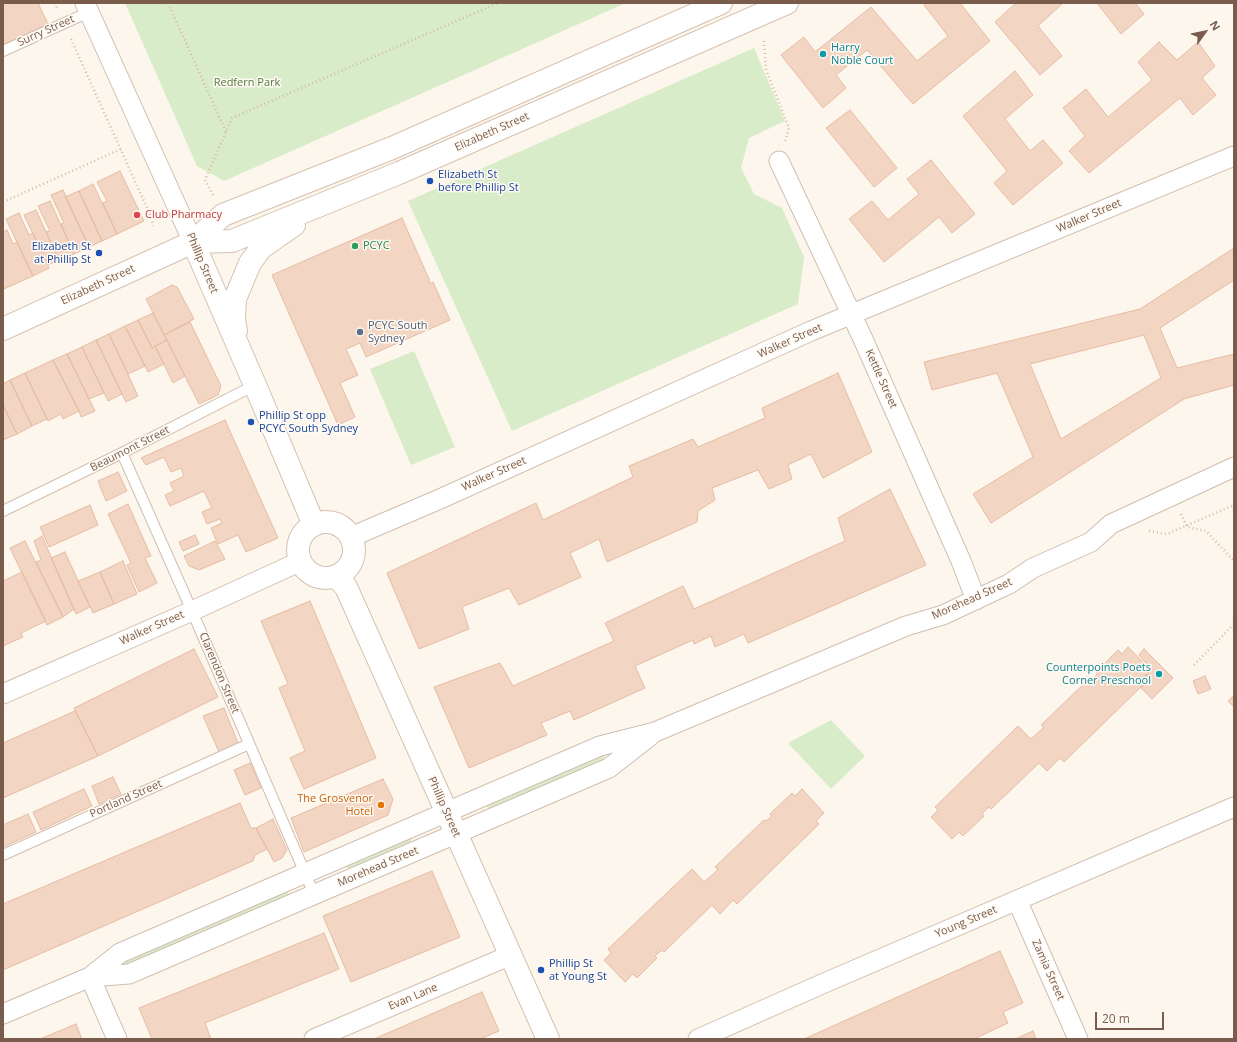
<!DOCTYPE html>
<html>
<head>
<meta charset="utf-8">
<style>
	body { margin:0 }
	#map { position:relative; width:1237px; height:1042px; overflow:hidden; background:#fdf6ec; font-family:"Open Sans",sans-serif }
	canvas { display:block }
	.frame { position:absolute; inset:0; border:4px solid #7a5c4d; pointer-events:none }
	.north { position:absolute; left:1185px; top:12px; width:40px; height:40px; -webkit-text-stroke:3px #fffaf3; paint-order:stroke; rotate:57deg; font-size:11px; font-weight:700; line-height:16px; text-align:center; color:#7a5c4d }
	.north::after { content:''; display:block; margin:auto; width:14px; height:18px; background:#7a5c4d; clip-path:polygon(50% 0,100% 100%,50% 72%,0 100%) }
	.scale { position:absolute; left:1095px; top:1012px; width:69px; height:18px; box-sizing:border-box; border:2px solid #7a5c4d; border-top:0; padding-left:5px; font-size:12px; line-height:14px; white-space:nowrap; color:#7a5c4d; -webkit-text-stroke:3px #fffaf3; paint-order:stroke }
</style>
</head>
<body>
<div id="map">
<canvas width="1237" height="1042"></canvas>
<div class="frame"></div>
<div class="north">N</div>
<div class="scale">20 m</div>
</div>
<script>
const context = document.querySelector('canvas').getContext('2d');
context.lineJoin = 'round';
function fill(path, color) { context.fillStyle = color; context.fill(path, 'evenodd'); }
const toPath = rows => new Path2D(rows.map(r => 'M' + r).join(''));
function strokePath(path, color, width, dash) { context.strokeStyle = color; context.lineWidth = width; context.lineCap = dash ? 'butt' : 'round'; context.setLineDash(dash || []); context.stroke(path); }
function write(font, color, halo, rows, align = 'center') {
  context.font = font + ' "Open Sans",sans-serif'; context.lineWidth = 3; context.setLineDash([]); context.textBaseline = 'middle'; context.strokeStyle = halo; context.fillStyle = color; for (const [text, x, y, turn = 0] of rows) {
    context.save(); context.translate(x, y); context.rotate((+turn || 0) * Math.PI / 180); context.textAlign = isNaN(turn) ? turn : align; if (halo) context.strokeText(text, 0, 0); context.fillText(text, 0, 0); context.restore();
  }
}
fill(toPath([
	[125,3,626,3,224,181,197,166],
	[754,48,785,121,749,138,741,168,754,194,782,208,804,257,798,304,512,431,408,201],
	[414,351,455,447,411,465,370,369],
	[831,720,865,756,831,789,788,743],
	[605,754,604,758,602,760,490,809,486,806,485,804],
	[410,837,411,840,410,843,351,868,347,868,346,866],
	[288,890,289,896,126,965,123,966,121,962]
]), '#d8ecc9');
const building = toPath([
	[3,3,38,3,48,24,3,45,3,3],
	[926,3,960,3,990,41,913,104,867,50,836,75,846,88,823,108,781,55,804,37,815,52,871,7,917,61,948,36,924,5,926,3],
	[1016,3,1063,3,1038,26,1062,56,1040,75,995,22,1016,3],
	[1097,3,1135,3,1144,14,1121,34,1097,3],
	[1159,42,1177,60,1198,42,1215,66,1202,78,1216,95,1193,115,1180,98,1089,173,1069,151,1085,136,1063,108,1086,89,1108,117,1152,80,1138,62,1159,42],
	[1015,71,1033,95,1005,119,1030,151,1043,140,1063,163,1013,205,994,183,1007,171,963,116,1015,71],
	[850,110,897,168,874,187,826,128,850,110],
	[931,160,975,214,952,233,939,217,884,262,849,219,872,201,888,220,919,194,907,179,931,160],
	[120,171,144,221,117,234,103,203,107,201,97,182,120,171],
	[93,184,117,234,102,241,79,191,93,184],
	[63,190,89,247,74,254,61,224,64,223,51,195,63,190],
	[79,191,102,241,89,247,65,197,79,191],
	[50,201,74,254,59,260,46,232,50,231,38,206,50,201],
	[36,210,59,260,48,265,24,215,36,210],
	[19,213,29,235,33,233,49,268,33,276,6,219,19,213],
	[402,218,429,279,430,284,433,282,450,320,366,357,360,343,346,349,358,375,340,383,355,417,338,425,272,275,402,218],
	[7,230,13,244,17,242,33,276,4,289,3,286,3,232,7,230],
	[1234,248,1234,280,1160,328,1177,368,1234,354,1234,385,1184,399,991,523,973,494,1033,457,997,373,932,390,924,362,1140,309,1234,248],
	[1144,335,1161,378,1061,439,1030,364,1144,335],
	[172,285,177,287,194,319,164,335,146,299,172,285],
	[153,313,167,340,152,348,138,320,153,313],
	[138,320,152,348,155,346,164,364,148,372,125,326,138,320],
	[190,322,221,386,218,395,199,404,164,335,190,322],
	[125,326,145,366,128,374,109,334,125,326],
	[109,334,138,396,126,402,96,340,109,334],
	[96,340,122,394,108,401,82,347,96,340],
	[167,340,185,376,173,383,155,346,167,340],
	[82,347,104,393,89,399,67,354,82,347],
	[67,354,95,411,81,417,79,411,53,360,67,354],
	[53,360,79,411,63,419,61,414,48,421,25,373,53,360],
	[25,373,47,419,32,426,10,380,25,373],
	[838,373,872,452,823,478,811,454,788,465,792,479,769,489,758,470,712,488,715,500,698,511,697,522,607,562,599,539,570,553,581,577,519,605,509,588,462,607,469,629,419,649,387,573,536,503,543,520,633,477,629,466,693,439,698,447,765,418,762,408,838,373],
	[10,380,32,426,17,434,3,405,3,384,10,380],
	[3,405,17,434,3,440,3,405],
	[225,420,278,538,246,552,238,535,218,544,211,528,222,523,220,519,207,524,202,512,212,508,204,491,170,506,165,495,174,491,170,483,184,476,181,468,171,472,164,457,146,465,141,458,225,420],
	[118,472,127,491,106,501,98,481,118,472],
	[890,489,926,565,748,643,744,634,715,647,711,636,694,644,693,640,635,666,645,688,574,720,570,711,541,723,547,735,469,768,434,687,500,663,513,686,614,641,605,623,683,586,694,609,845,541,838,518,890,489],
	[128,504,151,556,145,558,157,583,139,592,127,565,131,563,108,514,128,504],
	[90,505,98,525,49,547,40,527,90,505],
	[195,535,199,544,183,551,179,542,195,535],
	[42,536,74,609,63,617,36,562,41,560,34,541,42,536],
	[25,541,63,617,47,625,10,548,25,541],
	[215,541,225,559,199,570,189,566,184,556,215,541],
	[65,552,90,607,76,614,51,558,65,552],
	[123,561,137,594,114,604,100,572,123,561],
	[22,572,46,621,21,633,23,637,3,646,3,581,22,572],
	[100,572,114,604,93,613,78,581,100,572],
	[310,601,376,758,304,789,290,758,305,751,279,688,288,684,261,621,310,601],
	[1128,647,1151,670,1143,678,1146,682,1064,762,1060,758,1047,771,1039,763,991,809,989,807,982,814,984,816,963,836,959,832,952,839,931,817,938,810,935,807,1018,726,1031,739,1044,727,1041,725,1091,677,1093,679,1098,673,1096,672,1118,650,1122,654,1128,647],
	[194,649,218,697,98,756,74,708,194,649],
	[1144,649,1173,678,1152,699,1141,688,1147,682,1144,678,1152,670,1139,655,1144,649],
	[1205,676,1211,689,1198,694,1193,681,1205,676],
	[1234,695,1234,707,1228,701,1234,695],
	[224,708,238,743,219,752,203,716,224,708],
	[75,711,98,756,3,798,3,743,75,711],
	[250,763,261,788,245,795,234,770,250,763],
	[113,777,121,794,99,804,92,786,113,777],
	[383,779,393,799,388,815,304,852,291,818,383,779],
	[84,789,92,806,41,830,33,812,84,789],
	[802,789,824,813,816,821,819,824,737,904,733,900,720,914,712,905,664,952,662,950,655,956,657,958,637,978,633,974,625,982,604,960,611,953,608,949,692,869,704,882,718,870,715,867,764,820,766,821,772,816,770,814,792,793,795,796,802,789],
	[240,803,251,828,256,828,267,849,255,855,253,861,3,970,3,904,240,803],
	[28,814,36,832,3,847,3,825,28,814],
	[273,819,287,850,282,858,274,862,256,828,273,819],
	[432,871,460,937,351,982,323,916,432,871],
	[324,933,339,969,205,1023,211,1039,152,1039,139,1008,324,933],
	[1000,951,1023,1003,1003,1012,1008,1023,974,1039,804,1039,1000,951],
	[482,992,499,1031,480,1039,374,1039,482,992],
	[76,1024,82,1039,40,1039,76,1024],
	[1033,1031,1036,1039,1015,1039,1033,1031]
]);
fill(building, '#f3d5c3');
strokePath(building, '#e6bba3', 1);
const lane = toPath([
	[3,51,89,12],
	[122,453,192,611,314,894],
	[3,511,122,453,255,385],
	[3,855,249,744]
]);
const street = toPath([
	[85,3,193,242],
	[779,161,863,339,961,561,976,600],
	[351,537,440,499,811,331,1234,156],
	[3,694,192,611,301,561],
	[1017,900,1078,1039],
	[90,977,129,974,609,768,650,736],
	[90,977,117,1039],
	[3,1014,90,977,120,953,600,746,655,732,906,626,943,615,1009,584,1033,568,1091,542,1111,524,1234,467],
	[314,1039,511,955],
	[698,1039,822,984,1234,807]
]);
const secondary = toPath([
	[193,242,232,241,399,173,787,3],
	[193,242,255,385,314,525],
	[3,329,193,242,223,215,392,148,721,3],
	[236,331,234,320,235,299,250,263,261,248,294,225],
	'298 550a28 28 0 1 1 56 0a28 28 0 1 1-56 0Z',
	[336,576,346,587,548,1039]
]);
strokePath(lane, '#d1beb0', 12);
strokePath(street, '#d1beb0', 21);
strokePath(secondary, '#d6c0b0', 24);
strokePath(toPath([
	[55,3,57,8],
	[168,3,226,132],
	[71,39,152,219,153,226],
	[764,41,766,70,789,128,785,142],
	[213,195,205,180,232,118,498,3],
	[3,202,121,149],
	[1181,514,1187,527,1206,531,1234,561],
	[1149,531,1167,534,1234,505],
	[1194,665,1234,624]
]), '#d9b8a5', 2.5, [1, 3]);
strokePath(lane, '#fff', 10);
strokePath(street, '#fff', 19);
strokePath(secondary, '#fff', 22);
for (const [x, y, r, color] of [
	[823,54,4,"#0f9aa8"],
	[430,181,4,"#1a4fb4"],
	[137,215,4,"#e0444e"],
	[355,246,4,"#2e9e5b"],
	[99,253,4,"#1a4fb4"],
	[360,332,4,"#5c6f8a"],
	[251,422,4,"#1a4fb4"],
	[1159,674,4,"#0f9aa8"],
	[381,805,4,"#e8710a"],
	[541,970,4,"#1a4fb4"]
]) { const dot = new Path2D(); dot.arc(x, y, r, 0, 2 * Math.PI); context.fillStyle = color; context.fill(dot); strokePath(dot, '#fffaf3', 1.5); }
write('11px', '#7a5c4d', '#fffaf3', [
	["Surry Street",46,31,-24],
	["Elizabeth Street",492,132,-24],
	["Walker Street",1089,216,-23],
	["Phillip Street",202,263,67],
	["Elizabeth Street",98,285,-25],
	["Walker Street",790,341,-24],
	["Kettle Street",881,379,66],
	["Beaumont Street",130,449,-27],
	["Walker Street",494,474,-24],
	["Morehead Street",972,599,-24],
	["Walker Street",152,628,-24],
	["Clarendon Street",219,673,67],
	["Portland Street",126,799,-24],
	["Phillip Street",444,807,66],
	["Morehead Street",378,867,-23],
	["Young Street",966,922,-23],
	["Zamia Street",1048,970,66],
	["Evan Lane",413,997,-23]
]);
write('11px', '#0d838f', '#fffaf3', [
	["Harry",831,48],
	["Noble Court",831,61],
	["Counterpoints Poets",1151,668,"right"],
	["Corner Preschool",1151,681,"right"]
], 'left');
write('11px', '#537a41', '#fffaf3', [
	["Redfern Park",247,83]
]);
write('11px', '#164399', '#fffaf3', [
	["Elizabeth St",438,175],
	["before Phillip St",438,188],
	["Elizabeth St",91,247,"right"],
	["at Phillip St",91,260,"right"],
	["Phillip St opp",259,416],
	["PCYC South Sydney",259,429],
	["Phillip St",549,964],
	["at Young St",549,977]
], 'left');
write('11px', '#be3a42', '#fffaf3', [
	["Club Pharmacy",145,215]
], 'left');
write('11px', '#27864d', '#fffaf3', [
	["PCYC",363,246]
], 'left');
write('11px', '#4e5e75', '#fffaf3', [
	["PCYC South",368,326],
	["Sydney",368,339]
], 'left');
write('11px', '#c56008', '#fffaf3', [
	["The Grosvenor",373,799],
	["Hotel",373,812]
], 'right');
</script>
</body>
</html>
